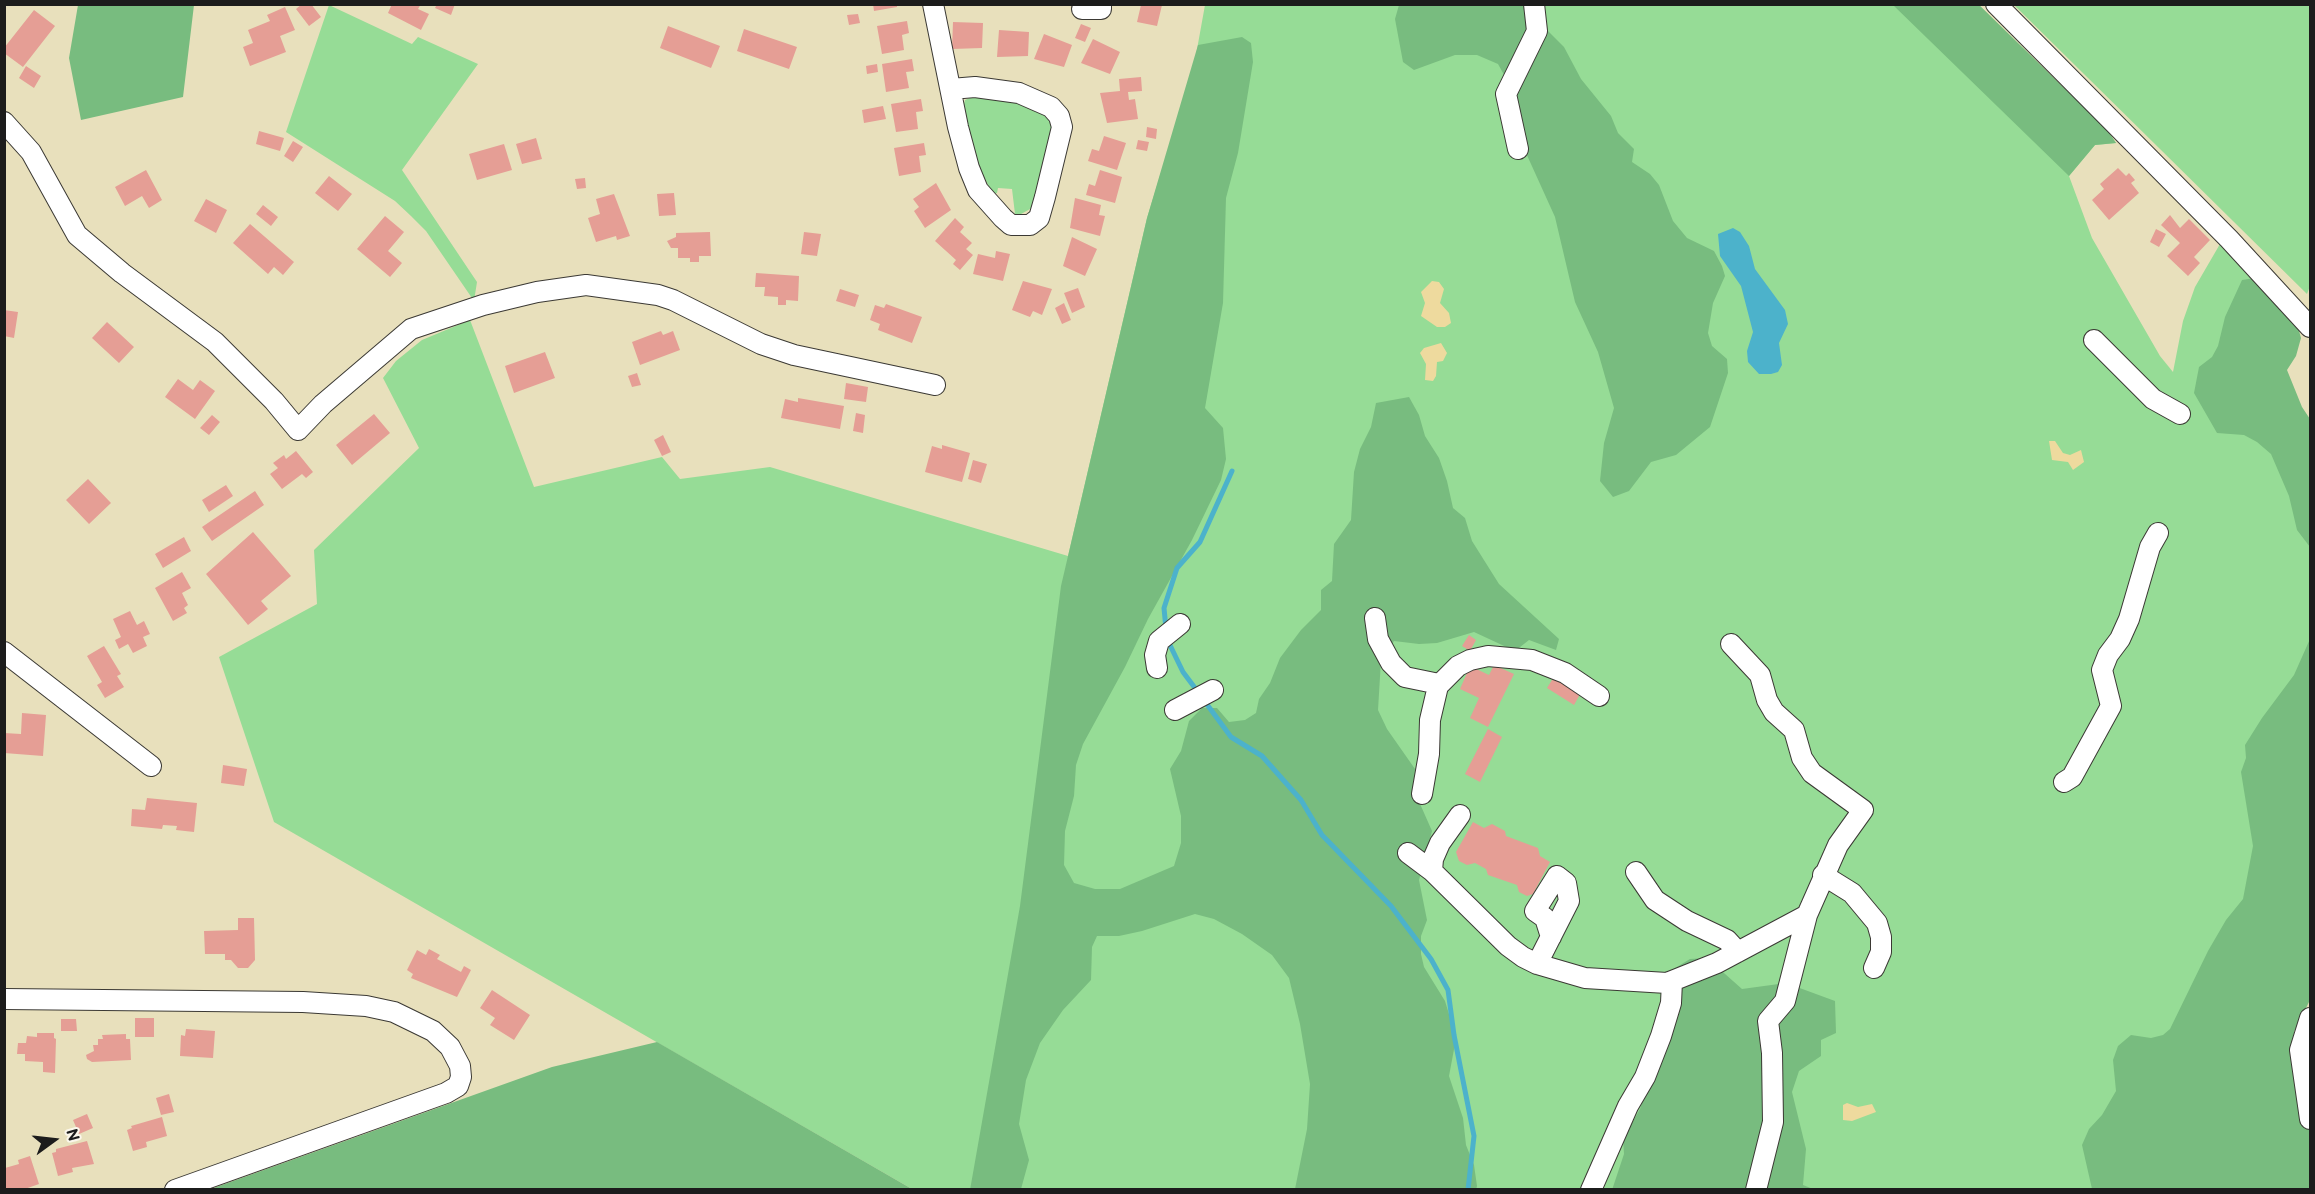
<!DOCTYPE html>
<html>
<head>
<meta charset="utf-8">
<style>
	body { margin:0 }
	#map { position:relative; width:2315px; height:1194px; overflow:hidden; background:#e8e0bc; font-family:"Balsamiq Sans",sans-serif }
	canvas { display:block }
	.frame { position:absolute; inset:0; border:6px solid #1c1c1c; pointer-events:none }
	.north { position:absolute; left:24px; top:1110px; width:60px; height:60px; -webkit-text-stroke:4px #fbf7ec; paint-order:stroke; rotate:75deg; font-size:16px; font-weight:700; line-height:24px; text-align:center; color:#1c1c1c }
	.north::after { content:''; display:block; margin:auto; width:21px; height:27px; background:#1c1c1c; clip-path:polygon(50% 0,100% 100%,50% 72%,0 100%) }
</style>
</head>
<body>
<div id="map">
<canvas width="2315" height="1194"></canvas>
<div class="frame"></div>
<div class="north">N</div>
</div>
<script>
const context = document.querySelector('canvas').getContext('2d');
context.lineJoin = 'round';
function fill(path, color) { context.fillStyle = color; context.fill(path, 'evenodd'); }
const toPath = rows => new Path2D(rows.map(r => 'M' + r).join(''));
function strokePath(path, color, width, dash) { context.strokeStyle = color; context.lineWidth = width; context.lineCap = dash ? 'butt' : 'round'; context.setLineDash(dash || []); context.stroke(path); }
fill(toPath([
	[329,5,412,44,418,37,478,64,402,170,477,282,474,301,426,231,411,216,395,201,286,132],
	[1205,5,1979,5,2108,131,2116,143,2095,145,2069,176,2092,238,2160,356,2173,372,2183,321,2195,287,2220,244,2272,302,2239,319,2310,458,2310,884,2285,920,2277,1189,912,1189,274,822,219,657,317,604,314,550,419,448,383,378,396,361,422,340,470,320,534,487,662,457,680,479,770,467,1068,556,1147,218,1194,66],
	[2014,5,2310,5,2310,286,2307,294],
	[995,97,1027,104,1051,118,1053,128,1032,208,1021,214,1015,214,1012,189,998,188,997,193,993,194,974,159,963,108,965,100,972,97]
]), '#96dc96');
fill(toPath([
	[78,5,194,5,183,97,81,120,69,58],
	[1399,5,1529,5,1546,29,1564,47,1581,79,1611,116,1618,133,1634,149,1632,162,1650,174,1659,185,1673,221,1687,238,1714,251,1722,266,1725,276,1713,303,1708,333,1712,346,1727,359,1728,373,1710,427,1676,455,1651,462,1629,491,1613,497,1600,481,1604,443,1614,408,1598,352,1575,302,1555,217,1526,153,1508,82,1498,64,1477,55,1455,55,1414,70,1403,62,1395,19],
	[1893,5,1979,5,2108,131,2116,143,2095,145,2069,176],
	[1242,37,1251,43,1253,62,1238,153,1226,198,1223,303,1205,408,1223,428,1226,459,1221,480,1192,540,1148,619,1125,667,1083,744,1076,765,1074,796,1065,831,1064,865,1074,883,1095,889,1120,889,1174,866,1181,843,1181,816,1170,769,1181,751,1189,721,1202,708,1217,708,1229,722,1245,720,1256,713,1259,699,1270,683,1280,658,1301,630,1321,610,1321,590,1332,581,1334,544,1351,520,1354,472,1360,449,1371,427,1376,403,1409,397,1419,415,1425,436,1439,458,1447,481,1453,508,1465,518,1472,541,1499,584,1559,639,1556,650,1529,640,1515,651,1474,632,1437,643,1419,644,1394,641,1381,660,1378,710,1387,729,1415,769,1413,788,1432,831,1419,880,1427,920,1421,936,1421,954,1424,967,1445,1001,1452,1024,1455,1044,1449,1076,1463,1118,1466,1145,1474,1165,1477,1186,1476,1190,1295,1189,1307,1129,1310,1084,1300,1024,1289,978,1272,955,1242,934,1214,919,1195,914,1142,931,1119,936,1097,936,1092,947,1091,980,1063,1010,1040,1043,1026,1080,1019,1124,1029,1160,1021,1189,970,1190,1020,906,1061,586,1147,218,1198,45],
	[2255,278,2298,327,2301,338,2296,356,2287,370,2302,407,2310,419,2310,547,2297,530,2289,496,2271,454,2257,442,2244,435,2217,433,2194,393,2199,367,2212,357,2218,346,2225,317,2242,280],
	[2310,639,2310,1000,2294,1032,2310,1053,2310,1189,2092,1189,2082,1145,2089,1129,2102,1115,2116,1091,2113,1060,2118,1046,2131,1035,2151,1038,2163,1035,2170,1029,2208,951,2226,920,2243,899,2253,846,2241,772,2246,758,2245,745,2262,718,2294,675],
	[1707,958,1742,989,1786,983,1835,1001,1836,1033,1821,1040,1821,1056,1799,1071,1792,1092,1806,1149,1803,1185,1813,1189,1612,1190,1624,1154,1623,1139,1640,1109,1677,996,1672,970,1690,959],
	[657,1042,912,1189,208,1190,552,1067]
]), '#78bc7f');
fill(toPath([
	[1432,281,1439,282,1444,289,1440,303,1449,313,1451,323,1445,327,1437,327,1421,316,1425,303,1421,292],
	[1441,343,1447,353,1443,361,1437,362,1436,376,1433,381,1425,380,1426,364,1420,353,1424,348],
	[2049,441,2055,441,2063,453,2070,455,2081,450,2084,462,2073,470,2068,462,2052,460],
	[1847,1103,1858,1107,1872,1104,1876,1112,1852,1121,1843,1120,1843,1105]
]), '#eeda9e');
fill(toPath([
	[1733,228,1740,232,1749,246,1755,269,1785,310,1788,324,1779,343,1782,365,1778,372,1771,374,1759,374,1748,362,1747,351,1753,332,1741,286,1720,256,1718,234]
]), '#4cb2cb');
strokePath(toPath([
	[1166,629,1164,608,1177,568,1200,542,1232,471],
	[1168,641,1183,672,1198,692],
	[1203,699,1231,737,1262,756,1301,800,1322,835,1391,906,1431,959,1448,990,1454,1035,1474,1136,1468,1190]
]), '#4cb2cb', 5);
fill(toPath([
	[302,4,311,4,321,17,309,26,296,9],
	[392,4,421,4,418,9,429,14,421,30,388,13],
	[437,4,455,4,451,15,435,8],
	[873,4,897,4,897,7,874,11],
	[1141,5,1162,5,1157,26,1137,22],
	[285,7,295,30,280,36,286,52,250,66,243,47,253,43,248,30,270,21,267,15],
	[34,10,55,26,23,67,4,53,4,48],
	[858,14,860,23,849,25,847,15],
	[907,21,909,33,902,35,904,50,882,54,877,26],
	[953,22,983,23,982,48,952,49],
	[1081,24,1091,28,1085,42,1075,38],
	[668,26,720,46,711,68,660,48],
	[744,29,797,47,789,69,737,51],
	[999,30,1029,32,1028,56,997,57],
	[1044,34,1072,45,1064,67,1034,59],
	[1093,39,1120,52,1110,74,1081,63],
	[912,59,914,71,906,72,909,88,886,92,882,64],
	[877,64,878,72,867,74,866,66],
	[26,66,41,76,34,88,19,78],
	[1141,77,1142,91,1128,92,1129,100,1135,99,1138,119,1107,123,1100,93,1120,91,1119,79],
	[921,99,923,111,916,112,918,129,896,132,891,104],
	[883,106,886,119,864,123,862,110],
	[1147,127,1157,129,1156,139,1146,137],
	[259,131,284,138,280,151,256,144],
	[1104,136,1126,143,1117,170,1088,161,1092,149,1099,151],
	[536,138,542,159,522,164,516,144],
	[1138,140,1149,142,1147,151,1136,149],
	[293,141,303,147,293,162,284,156],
	[924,143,926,155,919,156,921,172,899,176,894,148],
	[504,144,512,170,477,180,469,154],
	[2118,168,2126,176,2129,173,2135,180,2131,183,2139,193,2109,220,2092,200,2104,189,2100,184],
	[146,170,162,200,149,208,142,196,125,206,115,187],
	[1100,170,1122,177,1115,203,1086,195,1089,184,1095,186],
	[329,176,352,194,338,211,315,193],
	[585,178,586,188,577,189,575,179],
	[936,183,951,210,925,228,914,211,919,207,913,199],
	[674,193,676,215,659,216,657,194],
	[614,194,630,236,617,240,616,236,596,242,588,218,600,214,596,199],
	[1075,198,1101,205,1099,215,1105,216,1100,236,1070,228],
	[206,199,227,210,216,233,194,221],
	[263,205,278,217,271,226,256,214],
	[2170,215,2180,228,2189,219,2210,240,2194,257,2200,263,2188,276,2167,256,2180,243,2161,225],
	[385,216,404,232,388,251,402,263,390,277,357,249],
	[955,218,964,227,960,232,972,243,966,249,973,255,960,270,953,264,956,260,935,241],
	[250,224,294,262,283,275,274,267,268,274,233,243],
	[2156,229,2166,234,2159,247,2150,242],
	[710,232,711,256,699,256,699,262,690,262,690,258,678,258,678,248,671,248,667,241,676,237,676,233],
	[804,232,821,234,817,256,801,254],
	[1072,237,1097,249,1085,276,1063,266],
	[996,251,1010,254,1003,281,973,274,978,254,995,258],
	[756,273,799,276,798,301,786,300,786,305,778,305,778,297,764,296,765,287,755,287],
	[1023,281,1052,289,1042,315,1033,311,1030,317,1012,310],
	[1078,288,1085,307,1072,313,1064,293],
	[840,289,859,295,855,307,836,301],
	[1064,303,1071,320,1062,324,1055,308],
	[886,304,922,317,912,343,878,330,880,324,870,320,875,305,884,308],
	[4,310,18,312,14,338,4,336],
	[107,322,134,347,119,363,92,338],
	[661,331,663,335,673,331,680,350,640,365,632,342],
	[545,352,555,378,514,393,505,366],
	[637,373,641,385,632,387,628,376],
	[178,379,193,390,200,380,215,391,195,419,165,397],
	[846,383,868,387,866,402,844,399],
	[798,398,844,406,840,429,781,418,785,399,798,402],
	[856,413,865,415,863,433,853,431],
	[374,414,390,433,352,465,336,445],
	[212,415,220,422,209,435,200,428],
	[663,435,671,452,662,456,654,440],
	[942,445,970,453,962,482,925,472,932,446,942,449],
	[296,451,313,472,306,478,302,474,282,489,270,474,278,468,273,463,284,455,286,459],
	[973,460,987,464,981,483,968,479],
	[88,479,111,503,89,524,66,500],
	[226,485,233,496,209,512,202,500],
	[255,491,264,505,212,541,202,527],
	[253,532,291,576,261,601,268,609,248,625,206,574],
	[184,537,191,551,163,568,155,554],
	[182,572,191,588,182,593,188,605,184,608,187,613,173,621,155,588],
	[130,611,137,625,144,621,150,634,143,637,147,646,133,653,128,644,119,649,115,640,121,637,113,619],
	[1469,635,1476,640,1470,651,1462,646],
	[104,646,121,674,117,676,124,687,105,698,97,685,102,682,87,656],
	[1494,665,1514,674,1488,727,1470,718,1479,698,1460,689,1470,666,1489,675],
	[1557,672,1583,689,1574,705,1547,688],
	[22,713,46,715,43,756,4,753,4,733,21,734],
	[1488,729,1502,737,1480,782,1465,774],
	[223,765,247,769,244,786,221,783],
	[147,798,197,803,194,832,176,830,177,826,163,825,162,829,131,826,132,809,145,810],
	[1473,822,1484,828,1492,824,1505,831,1506,836,1538,848,1540,856,1550,862,1533,894,1527,896,1519,892,1517,885,1488,875,1486,869,1475,863,1467,865,1459,861,1456,852],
	[238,918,254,918,255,960,248,968,238,968,231,960,225,960,225,954,205,954,204,931,238,930],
	[429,949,440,955,437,959,461,972,464,966,471,970,457,997,411,978,413,974,407,970,417,950,426,955],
	[492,990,530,1015,514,1040,490,1025,495,1018,480,1008],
	[135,1018,154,1018,154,1037,135,1037],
	[61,1019,76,1019,77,1031,61,1031],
	[186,1029,215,1031,213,1058,180,1056,181,1035,185,1036],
	[37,1033,54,1033,54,1038,56,1039,55,1073,43,1072,43,1062,25,1061,25,1054,17,1054,18,1043,26,1043,27,1036,37,1037],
	[126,1034,126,1039,130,1039,131,1060,92,1062,87,1059,86,1055,94,1051,93,1045,98,1045,98,1039,103,1039,102,1035],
	[169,1094,174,1112,161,1115,156,1098],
	[87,1114,93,1128,79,1134,73,1120],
	[162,1117,167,1136,146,1142,147,1147,133,1151,127,1130,132,1128,131,1126],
	[87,1141,94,1164,72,1168,73,1172,58,1176,52,1153,56,1152,56,1149],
	[30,1156,39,1184,22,1190,5,1190,5,1168,19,1164,18,1160]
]), '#e59e95');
const minor = toPath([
	[933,4,958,127,969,168,978,190,1003,218,1011,225,1030,225,1039,218,1045,197,1062,127,1059,116,1051,107,1019,93,975,87,951,89],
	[1996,4,2229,239,2310,327],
	[1082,9,1101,9,1101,4],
	[4,122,31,152,77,235,122,273,215,342,274,401,298,430,323,404,411,329,483,305,537,292,586,285,658,295,673,300,761,344,794,355,935,385],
	[1518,149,1506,94,1537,31,1534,4],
	[2094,340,2153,399,2180,414],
	[1375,618,1378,639,1391,663,1405,677,1439,684],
	[4,652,151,766],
	[1157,668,1155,655,1159,641,1180,624],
	[1175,710,1213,690],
	[2064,782,2072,777,2111,706,2102,670,2108,655,2120,639,2129,619,2150,547,2158,533],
	[1422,794,1429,754,1430,720,1438,686,1458,666,1470,660,1488,656,1532,660,1565,673,1599,696],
	[1408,853,1432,871,1508,946,1523,957,1537,964,1585,978,1667,983,1717,963,1807,915,1838,845,1863,810,1812,773,1802,758,1794,730,1774,712,1767,700,1760,675,1731,644],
	[1432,871,1433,859,1440,843,1460,815],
	[1636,872,1655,900,1687,921,1727,940,1738,952],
	[1823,875,1852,893,1877,923,1881,937,1881,952,1874,968],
	[1537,964,1569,901,1566,883,1557,876,1535,911,1545,918,1551,937],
	[4,999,303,1002,366,1006,394,1012,433,1031,450,1047,460,1066,461,1077,458,1086,446,1093,175,1190],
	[2310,1018,2300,1050,2310,1119],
	[1591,1190,1628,1106,1645,1077,1661,1036,1671,1003,1672,981],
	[1756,1190,1773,1122,1772,1053,1768,1021,1785,1001,1807,915]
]);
strokePath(minor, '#3b3934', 22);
strokePath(minor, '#fff', 20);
</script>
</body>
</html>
